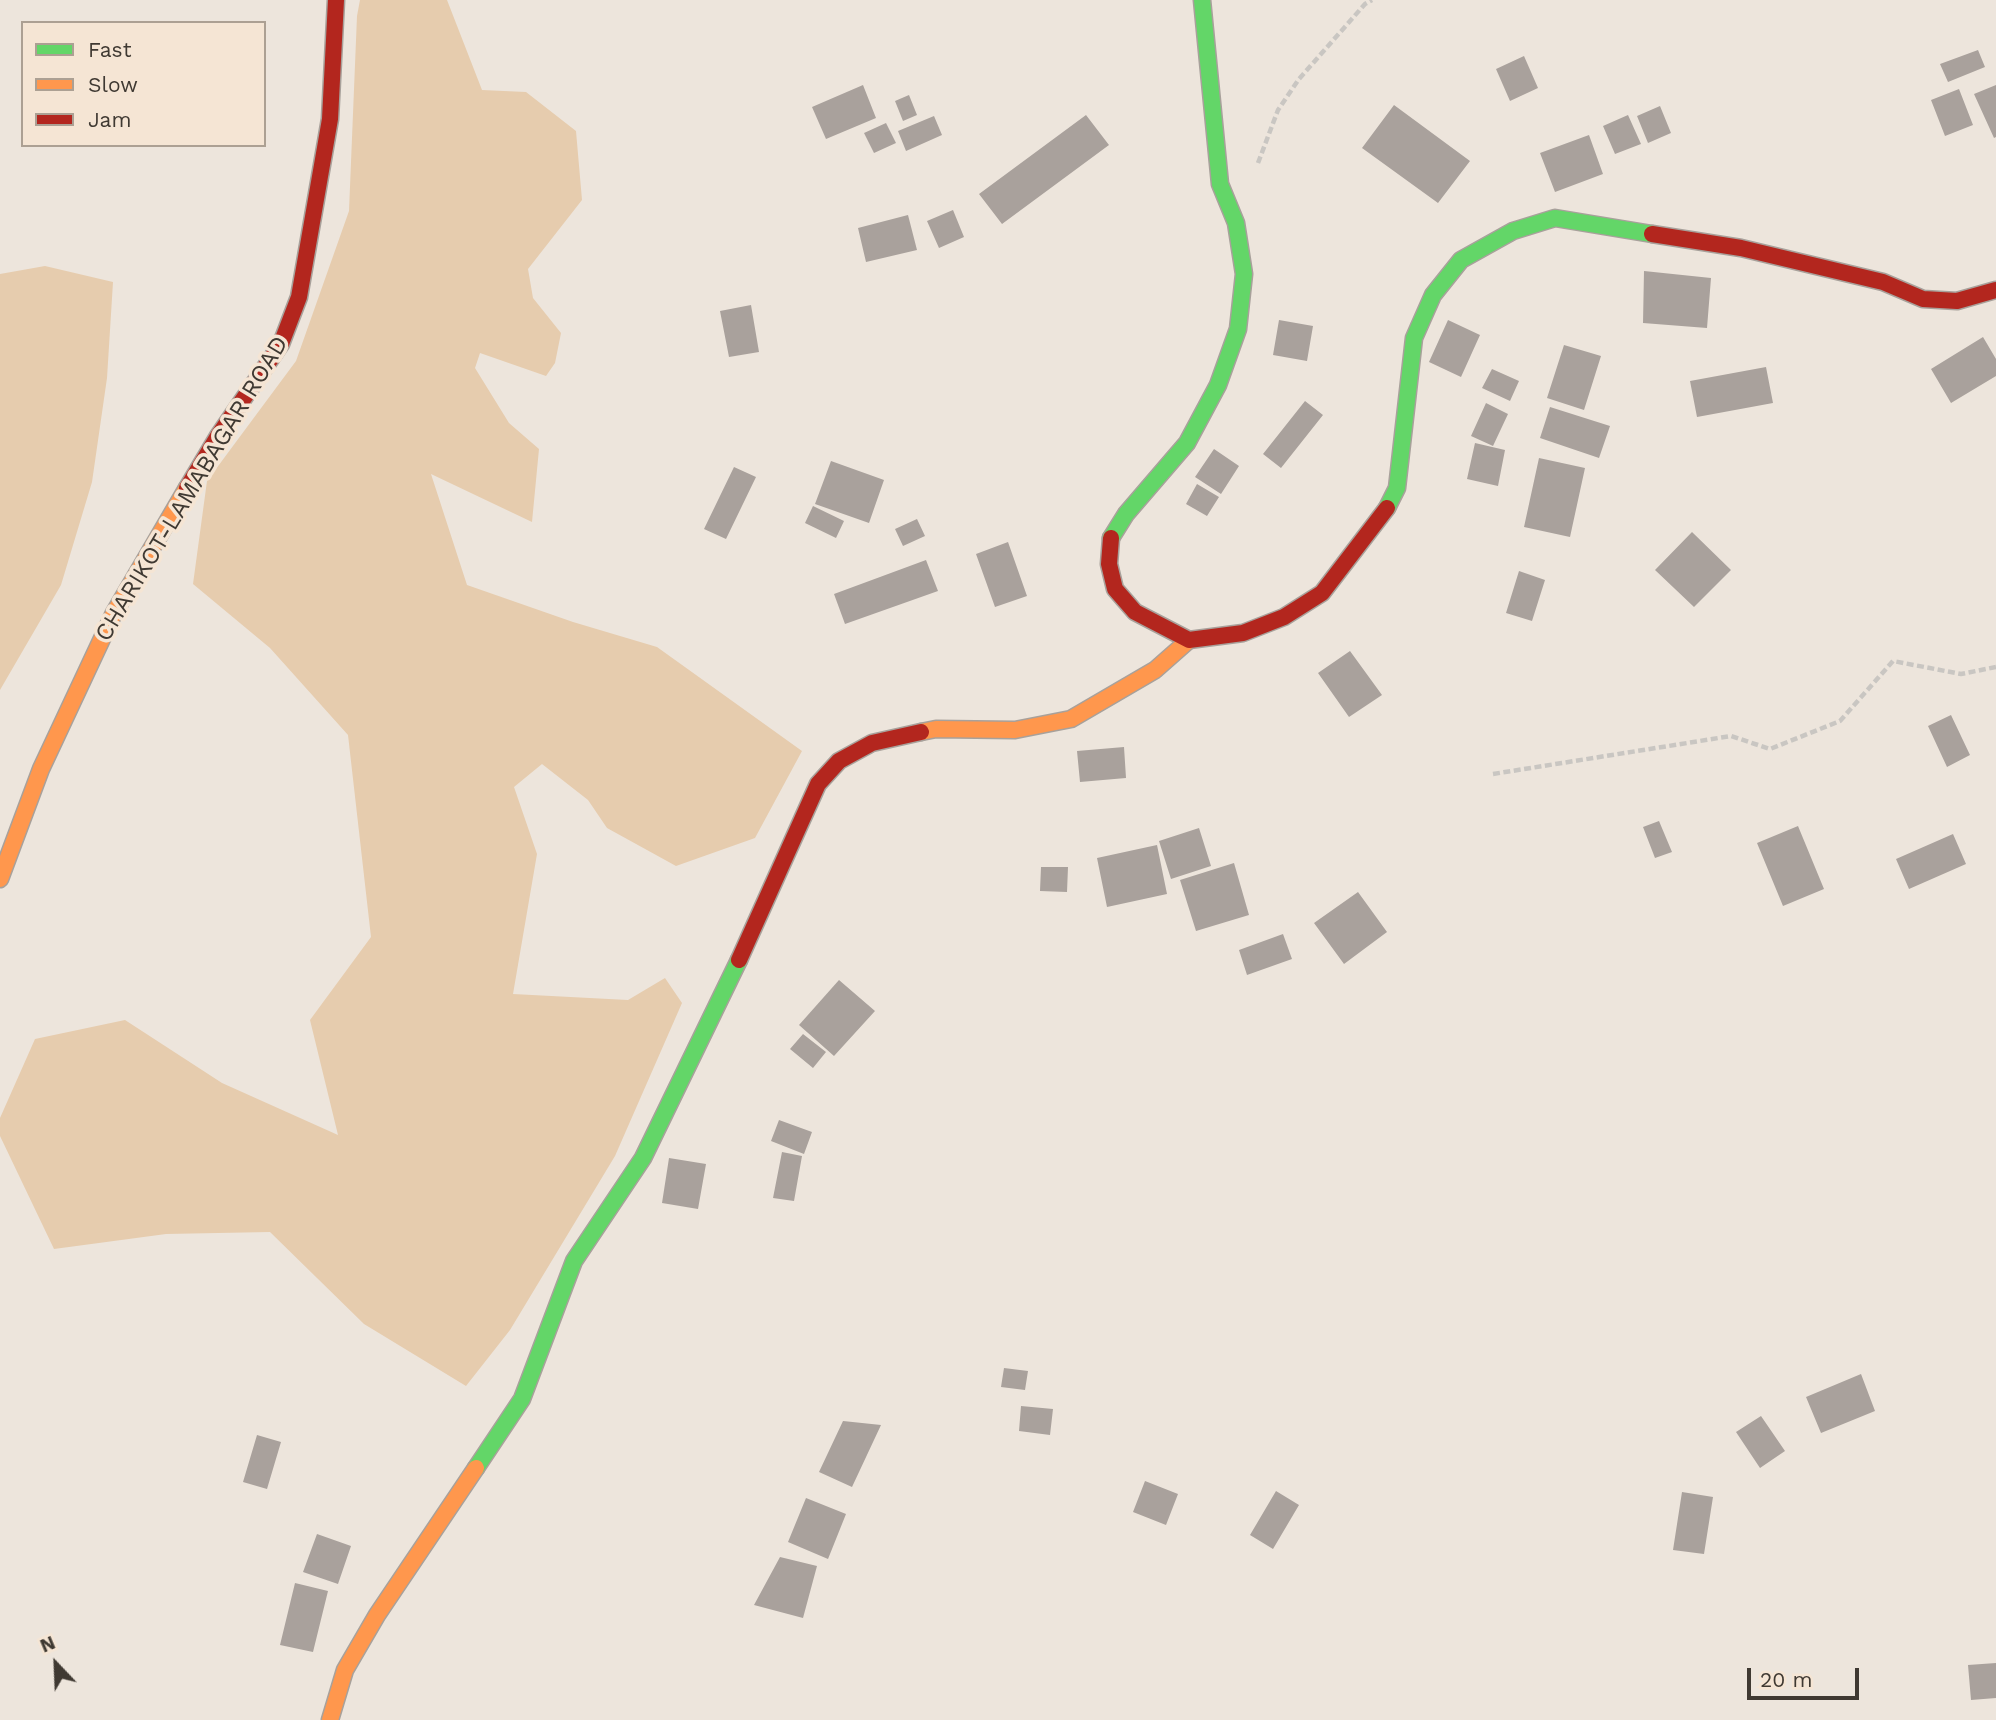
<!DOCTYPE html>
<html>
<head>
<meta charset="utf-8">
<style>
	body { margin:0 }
	#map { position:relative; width:1996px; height:1720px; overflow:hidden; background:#ede5dc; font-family:"Work Sans",sans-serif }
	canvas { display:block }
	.legend { position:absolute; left:21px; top:21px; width:245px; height:126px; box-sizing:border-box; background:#f5e5d4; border:2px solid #aca093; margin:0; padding:9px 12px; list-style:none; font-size:21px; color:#3f3932 }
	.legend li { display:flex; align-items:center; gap:14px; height:35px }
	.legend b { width:35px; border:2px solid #aca093 }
	.north { position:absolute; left:21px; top:1629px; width:70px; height:70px; -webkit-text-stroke:5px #f5e5d4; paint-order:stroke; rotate:337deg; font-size:19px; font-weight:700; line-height:28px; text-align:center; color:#3f3932 }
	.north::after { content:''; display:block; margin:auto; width:24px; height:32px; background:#3f3932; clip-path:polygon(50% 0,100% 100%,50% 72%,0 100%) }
	.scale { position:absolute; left:1747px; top:1668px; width:112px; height:32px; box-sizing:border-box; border:4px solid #3f3932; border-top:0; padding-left:9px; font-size:21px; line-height:24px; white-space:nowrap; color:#3f3932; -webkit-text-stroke:5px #f5e5d4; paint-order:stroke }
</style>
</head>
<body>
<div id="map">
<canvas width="1996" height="1720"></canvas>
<ul class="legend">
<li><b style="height:9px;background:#63d668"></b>Fast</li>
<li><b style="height:9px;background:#ff974d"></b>Slow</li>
<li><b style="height:9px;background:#b3261e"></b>Jam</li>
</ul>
<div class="north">N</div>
<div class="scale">20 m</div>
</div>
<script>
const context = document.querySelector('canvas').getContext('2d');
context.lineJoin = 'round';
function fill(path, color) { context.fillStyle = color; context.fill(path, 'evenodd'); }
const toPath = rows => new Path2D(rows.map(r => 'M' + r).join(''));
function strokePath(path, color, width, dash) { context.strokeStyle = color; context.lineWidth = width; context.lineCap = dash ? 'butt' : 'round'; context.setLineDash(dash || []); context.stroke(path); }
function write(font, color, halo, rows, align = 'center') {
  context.font = font + ' "Work Sans",sans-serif'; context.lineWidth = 7; context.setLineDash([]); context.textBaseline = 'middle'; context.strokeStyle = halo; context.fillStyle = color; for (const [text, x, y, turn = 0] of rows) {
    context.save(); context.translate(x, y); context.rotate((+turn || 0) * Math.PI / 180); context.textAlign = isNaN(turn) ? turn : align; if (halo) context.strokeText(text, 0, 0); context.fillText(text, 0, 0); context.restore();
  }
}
fill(toPath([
	[360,0,447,0,482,90,526,92,576,131,582,200,528,269,533,298,561,333,555,363,546,376,480,353,475,368,509,423,539,449,532,522,431,474,467,585,573,622,657,647,802,751,755,838,676,866,607,828,588,800,542,764,514,787,537,854,513,994,628,1000,665,978,682,1003,615,1156,510,1330,466,1386,364,1324,270,1232,166,1234,54,1249,0,1136,0,1118,35,1039,125,1020,222,1083,338,1135,310,1020,371,937,348,735,270,648,193,584,207,481,296,361,349,211,357,16],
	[45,266,113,282,107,378,92,482,61,585,0,690,0,274]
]), '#e6ccae');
fill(toPath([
	[1978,50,1985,67,1948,82,1940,64],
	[1524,56,1538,88,1510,101,1496,69],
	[863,85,876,118,826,139,812,107],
	[1996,85,1996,137,1994,138,1974,94],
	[1959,89,1973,125,1945,136,1931,100],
	[909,95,917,115,903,121,895,101],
	[1394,105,1470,161,1438,203,1362,148],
	[1660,106,1671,133,1648,143,1637,116],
	[1086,115,1109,145,1002,224,979,194],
	[1628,115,1641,144,1615,154,1603,126],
	[934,116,942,135,906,151,898,131],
	[886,123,896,143,874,153,864,133],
	[1589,135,1603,174,1555,192,1540,153],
	[953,210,964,237,939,248,927,221],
	[908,215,917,250,866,262,858,228],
	[1644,271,1711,278,1707,328,1643,323],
	[751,305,759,352,729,357,720,311],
	[1279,320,1313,326,1307,361,1273,355],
	[1448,320,1480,335,1461,377,1429,362],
	[1983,337,1996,359,1996,376,1951,403,1931,369],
	[1564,345,1601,356,1584,410,1547,398],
	[1766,367,1773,403,1697,417,1690,381],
	[1492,369,1519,381,1510,401,1482,388],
	[1305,401,1323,415,1281,468,1263,454],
	[1486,403,1508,414,1493,446,1471,436],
	[1550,407,1610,426,1599,458,1540,438],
	[1475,443,1505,450,1498,486,1467,479],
	[1214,449,1239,466,1221,494,1195,477],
	[1539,458,1585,468,1570,537,1524,527],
	[831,461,884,480,869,523,815,504],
	[734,467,756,477,726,539,704,529],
	[1197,484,1219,497,1207,516,1186,504],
	[813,506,844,521,836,538,805,523],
	[917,519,925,536,903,546,895,529],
	[1692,532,1731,570,1694,607,1655,570],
	[1008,542,1027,596,995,607,976,554],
	[926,560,938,591,845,624,834,594],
	[1519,571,1545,580,1532,621,1506,613],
	[1350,651,1382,695,1349,717,1318,673],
	[1951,715,1970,755,1947,767,1928,726],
	[1124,747,1126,778,1080,782,1077,751],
	[1659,821,1672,852,1655,858,1643,827],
	[1798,826,1824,889,1783,906,1757,843],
	[1199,828,1211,866,1171,879,1159,841],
	[1953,834,1966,864,1909,889,1896,859],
	[1157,845,1167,894,1107,907,1097,858],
	[1234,863,1249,915,1196,931,1180,880],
	[1041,867,1068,867,1067,892,1040,891],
	[1358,892,1387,932,1344,964,1314,923],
	[1283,934,1292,959,1247,975,1239,950],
	[839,980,875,1011,834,1056,799,1025],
	[803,1034,826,1052,813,1068,790,1049],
	[779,1120,812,1132,804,1154,771,1141],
	[782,1152,802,1156,794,1201,773,1198],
	[669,1158,706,1164,698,1209,662,1203],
	[1004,1368,1028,1371,1025,1390,1001,1387],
	[1861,1374,1875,1411,1821,1433,1806,1397],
	[1021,1406,1053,1409,1050,1435,1019,1431],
	[1761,1416,1785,1451,1760,1468,1736,1432],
	[843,1421,881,1425,852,1487,819,1472],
	[257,1435,281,1442,267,1489,243,1482],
	[1145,1481,1178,1494,1166,1525,1133,1512],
	[1276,1491,1299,1505,1273,1549,1250,1535],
	[1682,1492,1713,1497,1704,1554,1673,1550],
	[806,1498,846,1514,828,1559,788,1542],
	[317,1534,351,1546,338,1584,303,1572],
	[780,1557,817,1566,803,1618,754,1605],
	[295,1583,328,1591,313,1652,280,1645],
	[1996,1663,1996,1698,1971,1700,1968,1665]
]), '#a9a19c');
const fast = toPath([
	[1387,508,1397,488,1414,338,1433,295,1461,260,1513,231,1555,218,1652,234],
	[1111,538,1126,514,1187,443,1218,385,1238,329,1244,274,1236,223,1220,184,1202,0],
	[476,1468,522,1399,574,1261,643,1158,739,960]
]);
const slow = toPath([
	[921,732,936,729,1015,730,1071,719,1155,670,1189,640],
	[0,879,41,769,114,613,187,488],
	[330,1720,345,1670,377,1615,476,1468]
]);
const jam = toPath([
	[1652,234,1741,248,1883,282,1923,299,1957,301,1996,290],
	[187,488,218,436,281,344,299,297,330,119,336,0],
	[1111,538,1109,564,1115,589,1135,612,1189,640,1243,633,1284,617,1322,593,1387,508],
	[739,960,818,784,839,761,872,743,921,732]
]);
strokePath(fast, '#a8a19b', 19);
strokePath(slow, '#a8a19b', 19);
strokePath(jam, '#a8a19b', 19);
strokePath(toPath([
	[1258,163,1278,110,1299,79,1365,4,1372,0],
	[1493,774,1731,736,1770,749,1840,721,1893,661,1961,674,1996,667]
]), '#c9c6c2', 4.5, [7, 3.5]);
strokePath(fast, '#63d668', 16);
strokePath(slow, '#ff974d', 16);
strokePath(jam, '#b3261e', 16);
write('24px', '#3f3932', '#f5e5d4', [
	["CHARIKOT-LAMABAGAR ROAD",192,489,-59]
]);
</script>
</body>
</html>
